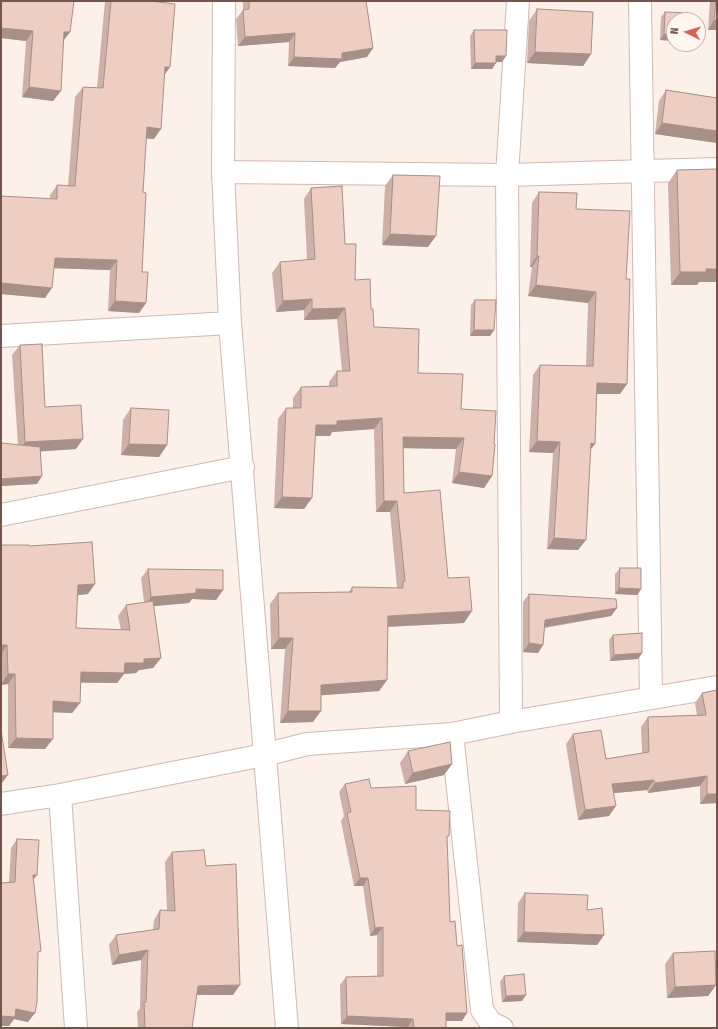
<!DOCTYPE html>
<html>
<head>
<meta charset="utf-8">
<style>
	body { margin:0 }
	#map { position:relative; width:718px; height:1029px; overflow:hidden; background:#fbf1e9; font-family:"Fira Sans Condensed",sans-serif }
	canvas { display:block }
	.frame { position:absolute; inset:0; border:2px solid #74554e; pointer-events:none }
	.north { position:absolute; left:666px; top:12px; width:40px; height:40px; box-sizing:border-box; background:#fef6ef; border:1px solid #c7b6af; border-radius:50%; rotate:275deg; font-size:11px; font-weight:700; line-height:16px; text-align:center; color:#74554e }
	.north::after { content:''; display:block; margin:auto; width:14px; height:18px; background:#db6058; clip-path:polygon(50% 0,100% 100%,50% 72%,0 100%) }
</style>
</head>
<body>
<div id="map">
<canvas width="718" height="1029"></canvas>
<div class="frame"></div>
<div class="north">N</div>
</div>
<script>
const context = document.querySelector('canvas').getContext('2d');
context.lineJoin = 'round';
const toPath = rows => new Path2D(rows.map(r => 'M' + r).join(''));
function strokePath(path, color, width, dash) { context.strokeStyle = color; context.lineWidth = width; context.lineCap = dash ? 'butt' : 'round'; context.setLineDash(dash || []); context.stroke(path); }
function fill(path, color) { context.fillStyle = color; context.fill(path, 'evenodd'); }
const minor = toPath([
	[224,1,223,172,230,323,287,1028],
	[640,1,651,698],
	[223,172,507,175,717,169],
	[1,336,230,323],
	[1,515,243,467],
	[511,722,507,175,518,1],
	[452,734,482,1010,491,1023,502,1028],
	[60,795,76,1028],
	[1,804,60,795,264,755,307,744,452,734,511,722,717,687]
]);
strokePath(minor, '#cfbab2', 24);
strokePath(minor, '#fff', 22);
fill(toPath([
	[1,1,70,32,64,40,53,101,22,97,26,41,1,38],
	[105,1,150,1,170,67,165,74,154,139,146,138,143,192,142,272,146,303,139,313,108,311,110,270,54,268,45,298,1,294,1,196,50,199,50,195,57,185,68,186,75,97,83,87,97,88],
	[243,1,366,1,373,48,367,57,340,62,335,68,288,66,289,42,238,46,236,19,243,10],
	[710,1,717,1,717,30,708,30],
	[537,9,591,54,583,66,527,63,529,21],
	[665,12,674,20,674,41,660,40,661,17],
	[474,30,502,62,496,62,492,69,471,69,470,36],
	[666,90,717,98,717,143,655,134,659,101],
	[677,170,699,282,697,285,671,285,668,183],
	[393,175,428,247,382,245,385,186],
	[311,188,345,244,355,280,371,309,374,327,418,373,461,409,492,476,484,488,452,483,456,449,403,448,404,493,448,578,464,623,388,627,387,680,379,691,321,695,313,722,280,723,285,649,271,649,270,604,278,593,349,592,352,587,397,588,390,512,376,512,374,429,332,432,330,436,315,436,312,498,304,509,274,508,278,419,286,408,293,408,293,398,301,387,329,386,329,382,337,371,342,371,337,319,304,320,304,310,276,312,272,273,280,262,307,260,304,199],
	[539,192,576,209,620,394,597,394,578,550,547,549,553,453,529,452,533,375,540,365,586,366,588,303,528,296,532,267,530,267,532,203],
	[475,300,494,330,490,336,470,336,471,305],
	[20,345,45,407,76,449,41,451,37,484,1,486,1,443,18,445,12,355],
	[131,408,167,445,159,457,121,455,123,420],
	[1,545,29,546,88,594,77,595,76,628,121,630,118,616,126,605,144,602,141,578,148,569,223,590,216,600,192,599,189,603,153,606,161,658,153,668,139,670,136,673,124,674,117,683,81,683,80,703,72,713,53,712,45,749,8,748,8,684,1,685],
	[620,568,641,589,637,595,615,594,615,574],
	[529,594,617,608,611,616,545,628,543,645,538,653,523,652,523,602],
	[613,635,642,653,638,659,610,661,609,640],
	[717,690,717,803,700,804,700,786,648,793,647,790,614,793,609,816,578,820,566,744,573,734,606,759,642,753,641,727,648,717,697,715,695,703,702,693],
	[408,751,452,764,444,775,405,784,400,763],
	[345,784,371,788,416,810,447,840,450,922,462,1021,446,1021,446,1028,408,1028,408,1027,341,1024,340,985,346,977,377,976,377,935,370,936,363,886,354,886,341,821,344,816,339,792],
	[17,839,34,879,38,956,28,1022,14,1019,9,1026,9,882,11,848],
	[172,852,206,866,233,995,197,995,192,1028,138,1028,137,1012,140,1008,141,960,112,965,109,945,116,935,153,930,154,920,160,910,167,910,165,862],
	[525,893,587,910,604,935,597,945,517,942,518,903],
	[673,953,716,985,708,996,667,998,665,964],
	[504,976,522,1001,502,1002,500,982]
]), '#cdb0a8');
fill(toPath([
	[714,20,717,20,717,30,708,30],
	[1,28,33,31,26,41,1,38],
	[64,32,70,32,62,42],
	[295,33,289,42,238,46,245,37],
	[664,34,674,35,674,41,660,40],
	[373,48,367,57,340,62,335,68,288,66,294,57,342,53],
	[535,52,591,54,583,66,527,63],
	[496,56,506,56,502,62,492,62],
	[475,63,496,63,492,69,471,69],
	[165,67,170,67,163,77],
	[29,87,61,91,53,101,22,97],
	[662,123,717,131,717,143,655,134],
	[147,127,161,129,154,139,140,138],
	[390,234,436,236,428,247,382,245],
	[537,256,539,256,532,267,530,267],
	[55,258,117,260,110,270,48,268],
	[706,269,717,269,717,282,699,282,697,285,671,285,680,272],
	[1,283,52,288,45,298,1,294],
	[536,285,596,292,588,303,528,296],
	[312,299,304,310,276,312,283,301],
	[115,301,146,303,139,313,108,311],
	[345,308,337,319,304,320,312,309],
	[474,330,494,330,490,336,470,336],
	[597,383,627,384,620,394,590,394],
	[382,418,374,429,332,432,330,436,308,436,316,425,337,421],
	[403,437,464,438,456,449,395,448],
	[83,439,76,449,18,453,25,442],
	[537,441,560,442,553,453,529,452],
	[591,443,595,444,587,454],
	[129,444,167,445,159,457,121,455],
	[459,472,492,476,484,488,452,483],
	[42,476,37,484,1,486,1,479],
	[282,497,312,498,304,509,274,508],
	[384,501,397,501,390,512,376,512],
	[554,538,586,540,578,550,547,549],
	[95,584,88,594,70,596,78,585],
	[619,588,641,589,637,595,615,594],
	[196,589,223,590,216,600,192,599,189,603,144,607,151,597],
	[617,608,611,616,539,628,545,620],
	[472,611,464,623,380,627,388,616],
	[279,638,293,638,285,649,271,649],
	[529,643,543,645,538,653,523,652],
	[1,645,7,645,1,654],
	[642,653,638,659,610,661,614,655],
	[161,658,153,668,139,670,136,673,124,674,117,683,74,682,81,672,144,659],
	[8,674,15,674,8,684,1,685],
	[387,680,379,691,313,696,321,685],
	[53,701,80,703,72,713,46,712],
	[288,711,321,711,313,722,280,723],
	[16,738,53,739,45,749,8,748],
	[452,764,444,775,405,784,413,773],
	[8,775,2,783,1,783,1,776],
	[707,776,700,786,648,793,655,783],
	[654,780,647,790,605,794,612,784],
	[707,794,717,794,717,803,700,804],
	[616,806,609,816,578,820,585,810],
	[33,875,37,875,30,884],
	[360,878,368,878,363,886,354,886],
	[383,927,377,935,370,936,375,928],
	[524,932,604,935,597,945,517,942],
	[148,950,141,960,112,965,119,955],
	[240,985,233,995,191,995,198,986],
	[716,985,708,996,667,998,675,987],
	[526,995,522,1001,502,1002,506,996],
	[16,1009,35,1013,28,1022,14,1019,9,1026,1,1026,1,1016],
	[446,1013,467,1013,462,1021,440,1021],
	[347,1016,413,1019,408,1027,341,1024]
]), '#a79088');
const building = toPath([
	[1,1,74,1,70,32,64,32,61,91,29,87,33,31,1,28,1,1],
	[111,1,150,1,175,4,170,67,165,67,161,129,147,127,143,192,146,193,142,272,148,272,146,303,115,301,117,260,55,258,52,288,1,283,1,196,57,199,57,185,75,186,83,87,103,88,111,1],
	[249,1,366,1,373,48,342,53,342,59,294,57,295,33,245,37,243,10,249,9,249,1],
	[716,1,717,1,717,20,714,20,716,1],
	[537,9,593,12,591,54,535,52,537,9],
	[665,12,688,13,688,20,674,20,674,35,664,34,665,12],
	[474,30,507,30,506,56,496,56,496,63,475,63,474,30],
	[666,90,717,98,717,131,662,123,666,90],
	[717,169,717,269,706,269,706,272,680,272,677,170,717,169],
	[393,175,440,176,436,236,390,234,393,175],
	[342,186,345,244,356,244,355,280,370,279,371,309,373,309,374,327,419,329,418,373,463,374,461,409,496,411,494,444,495,444,492,476,459,472,464,438,403,437,404,493,440,490,448,578,469,577,472,611,388,616,387,680,321,685,321,711,288,711,293,638,279,638,278,593,352,592,352,587,403,588,403,581,405,581,397,501,384,501,382,418,337,421,337,425,316,425,312,498,282,497,286,408,301,408,301,387,337,386,337,371,350,371,345,308,312,309,312,299,283,301,280,262,315,259,311,188,342,186],
	[539,192,577,193,576,209,630,211,626,279,630,279,627,384,597,383,595,444,591,443,586,540,554,538,560,442,537,441,540,365,593,366,596,292,536,285,539,256,537,256,539,192],
	[475,300,496,300,494,330,474,330,475,300],
	[42,344,45,407,81,405,83,439,25,442,20,345,42,344],
	[131,408,169,410,167,445,129,444,131,408],
	[1,443,40,447,42,476,1,479,1,443],
	[92,542,95,584,78,585,76,628,130,630,126,605,153,601,161,658,144,659,144,663,125,663,124,673,81,672,80,703,53,701,53,739,16,738,15,674,8,674,7,645,1,645,1,545,29,545,29,546,92,542],
	[620,568,641,568,641,589,619,588,620,568],
	[148,569,223,570,223,590,196,589,196,593,151,597,148,569],
	[529,594,616,599,617,608,545,620,543,645,529,643,529,594],
	[642,633,642,653,614,655,613,635,642,633],
	[717,690,717,794,707,794,707,776,655,783,654,780,612,784,616,806,585,810,573,734,601,730,606,759,649,752,648,717,706,715,702,693,717,690],
	[1,730,8,775,1,776,1,730],
	[450,742,452,764,413,773,408,751,450,742],
	[369,779,371,788,416,786,416,810,450,811,449,836,447,836,450,922,455,921,457,946,462,945,467,1013,446,1013,446,1028,414,1028,413,1019,347,1016,346,977,383,976,383,927,375,928,368,878,360,878,347,813,351,812,345,784,369,779],
	[17,839,39,840,37,875,33,875,41,951,38,952,37,1002,35,1013,16,1009,15,1017,1,1016,1,883,15,882,17,839],
	[204,850,206,866,236,864,240,985,198,986,192,1028,145,1028,144,1002,146,1002,148,950,119,955,116,935,159,929,160,910,175,911,172,852,204,850],
	[525,893,588,895,587,910,602,908,604,935,524,932,525,893],
	[715,951,716,985,675,987,673,953,715,951],
	[524,974,526,995,506,996,504,976,524,974]
]);
fill(building, '#eecdc3');
strokePath(building, '#a79088', 1);
</script>
</body>
</html>
